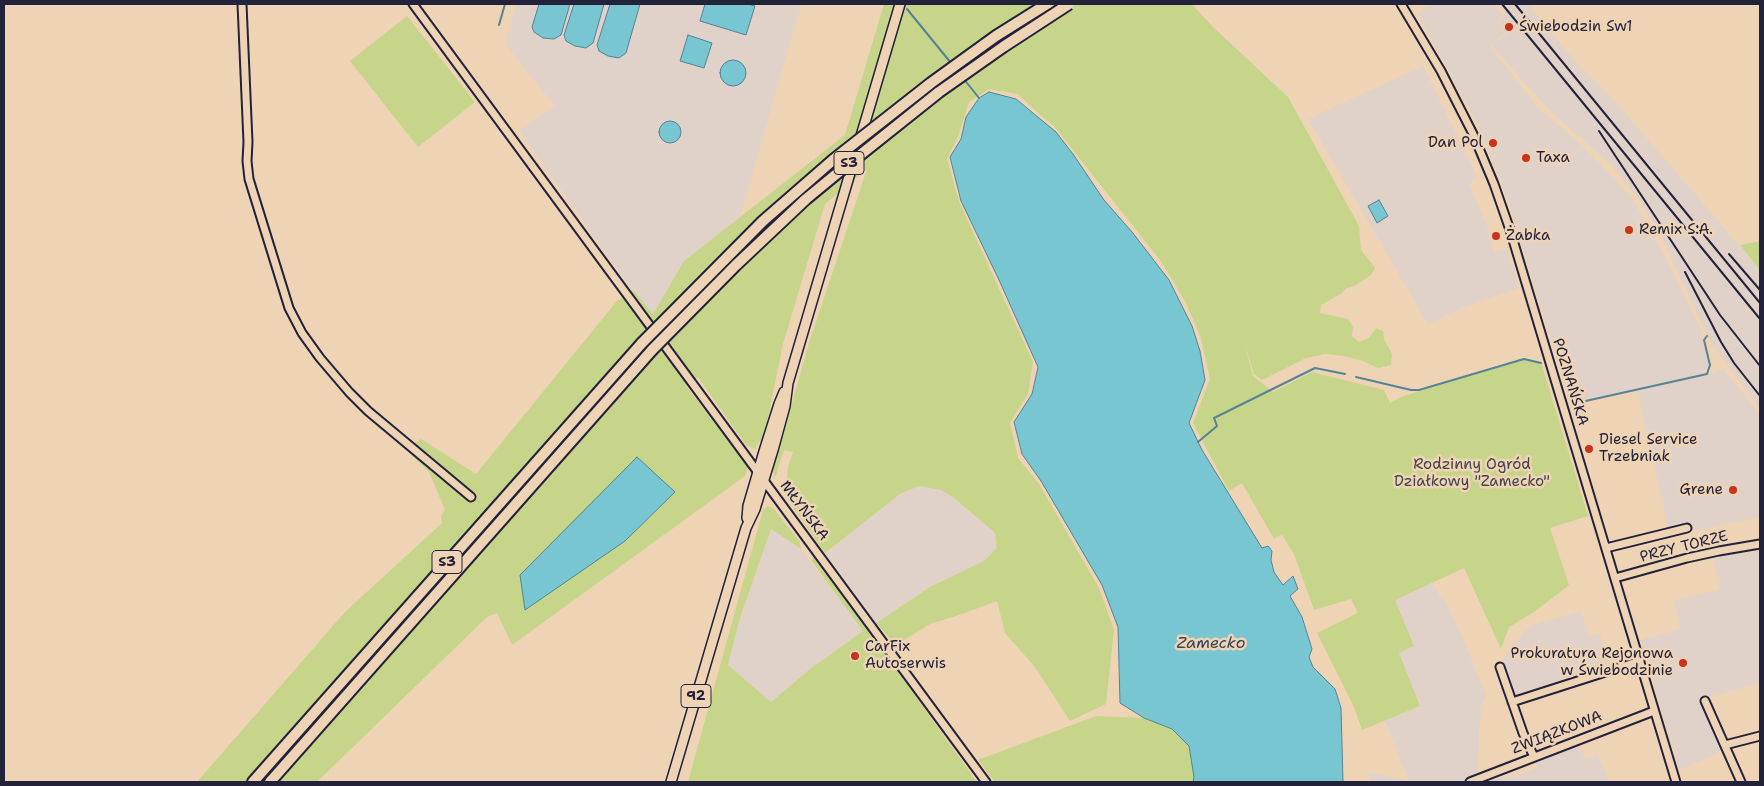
<!DOCTYPE html>
<html>
<head>
<meta charset="utf-8">
<style>
	body { margin:0 }
	#map { position:relative; width:1764px; height:786px; overflow:hidden; background:#eed3b5; font-family:"Shantell Sans",sans-serif }
	canvas { display:block }
	.frame { position:absolute; inset:0; border:5px solid #22223b; pointer-events:none }
</style>
</head>
<body>
<div id="map">
<canvas width="1764" height="786"></canvas>
<div class="frame"></div>
</div>
<script>
const context = document.querySelector('canvas').getContext('2d');
context.lineJoin = 'round';
function fill(path, color) { context.fillStyle = color; context.fill(path, 'evenodd'); }
const toPath = rows => new Path2D(rows.map(r => 'M' + r).join(''));
function strokePath(path, color, width, dash) { context.strokeStyle = color; context.lineWidth = width; context.lineCap = dash ? 'butt' : 'round'; context.setLineDash(dash || []); context.stroke(path); }
function write(font, color, halo, rows, align = 'center') {
  context.font = font + ' "Shantell Sans",sans-serif'; context.lineWidth = 5; context.setLineDash([]); context.textBaseline = 'middle'; context.strokeStyle = halo; context.fillStyle = color; for (const [text, x, y, turn = 0] of rows) {
    context.save(); context.translate(x, y); context.rotate((+turn || 0) * Math.PI / 180); context.textAlign = isNaN(turn) ? turn : align; if (halo) context.strokeText(text, 0, 0); context.fillText(text, 0, 0); context.restore();
  }
}
fill(toPath([
	[516,4,801,4,740,217,684,261,653,314,622,276,519,130,555,106,505,44],
	[1432,4,1493,4,1503,15,1497,22,1505,32,1490,46,1538,108,1584,147,1632,198,1663,253,1698,323,1712,366,1708,374,1723,369,1760,414,1760,517,1671,535,1668,527,1637,390,1570,402,1506,194,1478,125,1417,13],
	[1499,4,1528,4,1581,68,1621,108,1760,270,1760,408,1713,346,1698,316,1661,235,1638,198,1610,163,1551,112,1492,46,1507,33,1499,22,1506,13],
	[1423,66,1477,176,1469,184,1487,226,1494,252,1507,249,1519,288,1459,309,1428,324,1308,119],
	[919,486,941,490,953,497,995,533,997,548,984,561,930,587,876,623,825,553,900,494],
	[771,529,801,549,863,631,810,669,771,702,728,665,740,618],
	[1760,551,1760,683,1699,700,1721,752,1679,770,1641,640,1681,629,1674,600,1720,590,1713,558],
	[1432,582,1439,595,1445,600,1461,634,1486,695,1483,701,1479,729,1478,772,1483,782,1371,782,1368,773,1381,774,1409,782,1385,721,1420,706,1399,653,1414,646,1395,600],
	[1581,611,1590,636,1600,634,1611,668,1516,698,1503,658,1526,630,1533,625],
	[1579,745,1585,760,1598,755,1609,782,1487,782,1510,775,1511,778,1537,768,1534,761]
]), '#e0d2c9');
fill(toPath([
	[884,4,1192,4,1213,27,1288,97,1359,226,1361,250,1375,268,1371,275,1356,285,1347,288,1342,293,1321,305,1320,313,1348,319,1353,327,1352,336,1359,342,1369,338,1376,328,1383,331,1384,339,1392,354,1391,365,1378,368,1363,361,1344,356,1325,354,1306,358,1262,380,1254,374,1245,345,1253,376,1273,392,1312,372,1384,390,1390,403,1401,397,1523,358,1541,362,1588,516,1550,528,1569,585,1534,612,1509,627,1501,649,1464,568,1395,600,1414,646,1399,653,1420,706,1362,730,1354,707,1317,633,1358,613,1351,599,1314,610,1294,554,1282,535,1274,539,1242,483,1229,491,1193,423,1210,379,1201,338,1185,301,1160,260,1054,126,1041,116,1018,94,989,89,969,102,958,137,947,159,960,204,1033,362,1028,394,1010,423,1018,458,1039,484,1099,588,1114,630,1106,704,1070,721,1035,667,1005,633,997,601,962,614,930,624,896,645,876,623,930,587,984,561,997,548,995,533,953,497,941,490,919,486,900,494,825,553,785,496,788,467,793,452,784,450,775,478,773,470,809,343,867,169,825,204,783,344,763,442,759,441,755,449,746,445,698,377,686,386,748,466,745,476,512,645,497,613,487,617,317,782,197,782,345,612,442,523,441,515,445,510,429,472,405,449,421,439,476,474,617,301,634,291,653,314,684,261,845,135],
	[407,16,475,102,418,147,350,61],
	[1760,241,1760,270,1740,245],
	[768,506,774,509,800,542,801,549,771,529,740,618,728,665,771,702,810,669,863,631,811,560,815,556,977,782,688,782,763,510],
	[1096,716,1144,718,1172,729,1189,746,1194,777,1193,782,995,782,978,760]
]), '#c6d58a');
const water = toPath([
	[539,4,570,4,561,35,554,39,543,38,534,32,532,27,539,4],
	[574,4,604,4,593,43,586,48,575,46,566,41,564,35,574,4],
	[610,4,640,4,626,53,619,58,608,56,599,51,597,45,610,4],
	[705,4,748,4,755,6,746,35,700,21,705,4],
	[688,35,712,43,704,68,680,61,688,35],
	'720 73a13 13 0 1 1 26 0a13 13 0 1 1-26 0Z',
	[989,92,1016,99,1056,132,1073,154,1104,200,1132,232,1169,280,1192,326,1200,351,1205,380,1189,423,1202,450,1262,548,1268,546,1272,551,1271,560,1274,572,1283,585,1293,576,1298,589,1290,596,1302,617,1312,649,1309,657,1313,667,1335,689,1341,708,1343,782,1193,782,1194,777,1189,746,1172,729,1144,718,1120,703,1118,627,1102,585,1041,481,1022,454,1014,422,1032,394,1038,367,999,280,961,201,950,157,961,139,966,117,979,98,989,92],
	'659 132a11 11 0 1 1 22 0a11 11 0 1 1-22 0Z',
	[1379,200,1388,216,1377,223,1368,206,1379,200],
	[637,457,675,492,625,541,525,610,520,575,637,457]
]);
fill(water, '#77c6d2');
strokePath(water, '#558496', 1);
strokePath(toPath([
	[907,9,951,63],
	[499,25,505,4],
	[963,78,979,98],
	[1356,377,1411,390,1419,390,1524,359,1541,363],
	[1572,404,1707,374,1710,365,1704,340,1707,336],
	[1198,442,1217,426,1214,418,1315,368,1345,374]
]), '#558496', 2);
const minor = toPath([
	[242,4,248,142,247,161,249,179,289,308,302,333,320,358,349,392,368,411,471,497],
	[413,4,986,782],
	[1401,4,1441,71,1473,134,1494,184,1510,230,1676,782],
	[1606,548,1687,528],
	[1615,578,1687,558,1719,551,1760,544],
	[1500,667,1523,733,1534,757],
	[1705,701,1741,782],
	[1512,702,1640,661],
	[1725,745,1760,736],
	[1470,782,1654,711]
]);
const major = toPath([
	[747,518,748,506,765,448,779,404,784,392],
	[671,782,746,528,755,509,773,450,785,406,788,383,900,4]
]);
const highway = toPath([
	[253,782,642,343],
	[270,782,652,350]
]);
strokePath(minor, '#22223b', 11);
strokePath(major, '#22223b', 12);
strokePath(highway, '#22223b', 14);
strokePath(minor, '#eed3b5', 7);
strokePath(major, '#eed3b5', 9);
strokePath(highway, '#eed3b5', 10);
strokePath(toPath([
	[1502,4,1760,319],
	[1515,4,1760,303],
	[1599,131,1720,315,1760,366],
	[1729,254,1760,290],
	[1685,272,1721,342,1734,363,1760,396]
]), '#22223b', 2);
const highwayBridge = toPath([
	[642,343,763,221,833,160,931,83,996,36,1047,4],
	[652,350,735,266,806,199,840,171,939,92,1003,47,1069,4]
]);
strokePath(highwayBridge, '#22223b', 14, []);
strokePath(highwayBridge, '#eed3b5', 10);
for (const [x, y, r, color] of [
	[1509,27,5,"#c8321e"],
	[1493,143,5,"#c8321e"],
	[1526,158,5,"#c8321e"],
	[1629,230,5,"#c8321e"],
	[1496,236,5,"#c8321e"],
	[1589,449,5,"#c8321e"],
	[1733,490,5,"#c8321e"],
	[855,656,5,"#c8321e"],
	[1683,663,5,"#c8321e"]
]) { const dot = new Path2D(); dot.arc(x, y, r, 0, 2 * Math.PI); context.fillStyle = color; context.fill(dot); strokePath(dot, '#eed3b5', 2); }
for (const [x, y, w] of [
	[849,163,30],
	[447,562,30],
	[696,696,30]
]) { const box = new Path2D(); box.roundRect(x - w / 2, y - 11.5, w, 23, 4); context.fillStyle = '#eed3b5'; context.fill(box); strokePath(box, '#22223b', 1); }
write('bold 14px', '#22223b', null, [
	["S3",849,163],
	["S3",447,562],
	["92",696,696]
]);
write('15px', '#22223b', '#eed3b5', [
	["Świebodzin Sw1",1519,27],
	["Dan Pol",1483,143,"right"],
	["Taxa",1536,158],
	["Remix S.A.",1639,230],
	["Żabka",1506,236],
	["Diesel Service",1599,440],
	["Trzebniak",1599,457],
	["Grene",1723,490,"right"],
	["CarFix",865,647],
	["Autoserwis",865,664],
	["Prokuratura Rejonowa",1673,654,"right"],
	["w Świebodzinie",1673,671,"right"]
], 'left');
write('15px', '#22223b', '#eed3b5', [
	["POZNAŃSKA",1570,382,73],
	["MŁYŃSKA",804,511,53],
	["PRZY TORZE",1684,547,-14],
	["ZWIĄZKOWA",1557,733,-21]
]);
write('15px', '#43464b', '#eed3b5', [
	["Rodzinny Ogród",1472,465],
	["Działkowy \"Zamecko\"",1472,482]
]);
write('italic 16px', '#334359', '#eed3b5', [
	["Zamecko",1211,644]
]);
</script>
</body>
</html>
